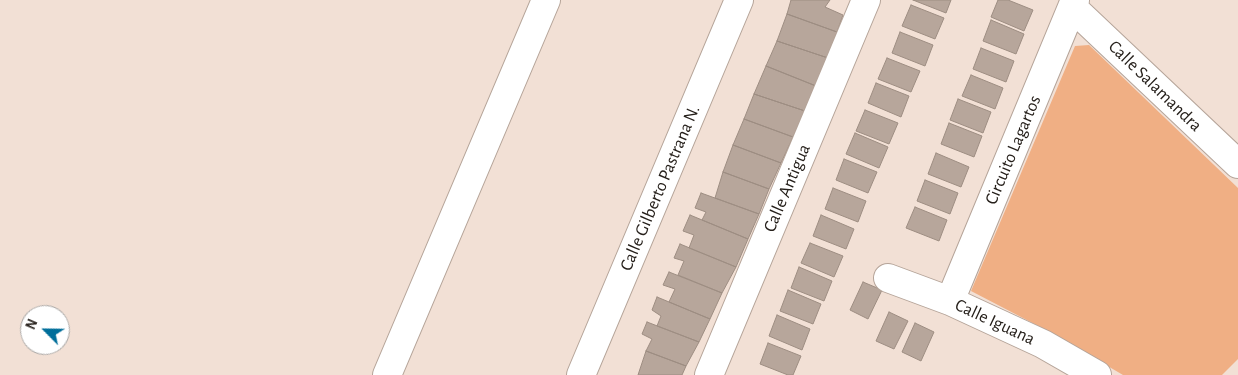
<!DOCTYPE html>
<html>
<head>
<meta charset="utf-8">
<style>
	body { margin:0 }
	#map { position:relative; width:1238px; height:375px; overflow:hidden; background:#f2e0d5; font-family:"Alegreya Sans",sans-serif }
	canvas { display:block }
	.north { position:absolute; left:20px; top:305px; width:50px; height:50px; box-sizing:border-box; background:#fff; border:1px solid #a8a6a4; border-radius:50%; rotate:293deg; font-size:14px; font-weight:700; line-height:20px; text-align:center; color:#26201b }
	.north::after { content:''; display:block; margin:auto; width:18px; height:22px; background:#006e9a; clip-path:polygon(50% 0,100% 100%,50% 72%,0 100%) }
</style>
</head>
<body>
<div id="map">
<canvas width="1238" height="375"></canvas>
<div class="north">N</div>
</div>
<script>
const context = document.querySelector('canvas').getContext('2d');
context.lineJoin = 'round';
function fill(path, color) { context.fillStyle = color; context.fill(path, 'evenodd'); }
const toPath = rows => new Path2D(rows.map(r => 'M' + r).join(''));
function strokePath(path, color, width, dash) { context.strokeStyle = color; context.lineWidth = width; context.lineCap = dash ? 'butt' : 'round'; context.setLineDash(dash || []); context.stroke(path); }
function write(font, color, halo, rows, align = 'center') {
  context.font = font + ' "Alegreya Sans",sans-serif'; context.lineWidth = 4.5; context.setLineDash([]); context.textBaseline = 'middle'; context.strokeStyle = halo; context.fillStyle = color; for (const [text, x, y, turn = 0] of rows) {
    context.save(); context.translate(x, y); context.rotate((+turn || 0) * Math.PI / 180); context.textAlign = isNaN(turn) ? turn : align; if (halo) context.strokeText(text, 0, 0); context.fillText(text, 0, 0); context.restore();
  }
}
fill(toPath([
	[1089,45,1238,188,1238,359,1222,375,1123,375,1048,331,971,291,1075,46]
]), '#f0af84');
const building = toPath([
	[791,0,830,0,825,7,843,15,837,32,787,14,791,0],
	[913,0,951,0,946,13,913,0],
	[998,0,1008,0,1033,10,1024,31,991,17,998,0],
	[911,5,944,18,935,39,902,26,911,5],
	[787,14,837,32,828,58,777,41,787,14],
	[991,20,1024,34,1016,54,983,41,991,20],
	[900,32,933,45,925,66,892,53,900,32],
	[777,41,828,58,816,86,766,66,777,41],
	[981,48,1014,61,1006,82,973,69,981,48],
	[887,58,920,71,911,92,878,79,887,58],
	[766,66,816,86,805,111,754,94,766,66],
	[971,75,1003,88,995,109,962,96,971,75],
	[876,83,909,96,901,117,868,103,876,83],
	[754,94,805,111,793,137,744,119,754,94],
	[958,99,991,112,983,133,950,120,958,99],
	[865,110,898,123,889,144,856,131,865,110],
	[744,119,793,137,781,163,733,145,744,119],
	[949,123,982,136,974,157,941,144,949,123],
	[855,133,888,147,879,168,846,154,855,133],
	[733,145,781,163,769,189,723,172,733,145],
	[936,153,969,167,961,187,928,174,936,153],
	[844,159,877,172,868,193,836,180,844,159],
	[723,172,769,189,759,214,715,198,723,172],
	[925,180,958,193,950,214,917,201,925,180],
	[833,188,866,201,858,222,825,209,833,188],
	[701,193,759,214,748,239,702,220,706,212,695,208,701,193],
	[915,207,947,220,939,241,906,228,915,207],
	[690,215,748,239,736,267,689,248,694,235,683,231,690,215],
	[821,215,854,229,846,249,813,236,821,215],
	[810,243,843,256,834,277,801,263,810,243],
	[680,244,736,267,722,293,678,275,684,261,674,258,680,244],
	[799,267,832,281,824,301,791,288,799,267],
	[669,272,722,293,710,319,669,302,675,289,663,285,669,272],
	[863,282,882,290,868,319,850,310,863,282],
	[788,290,821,304,813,324,780,311,788,290],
	[657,297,710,319,699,342,657,326,661,316,652,310,657,297],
	[889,312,908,321,894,349,876,341,889,312],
	[777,315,810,329,802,350,769,336,777,315],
	[647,322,699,342,686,366,646,351,652,339,642,334,647,322],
	[915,323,934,332,921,361,902,352,915,323],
	[768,343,801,356,793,375,788,375,760,364,768,343],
	[646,351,686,366,682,375,638,375,646,351]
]);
fill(building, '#b7a69b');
strokePath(building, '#9d8d82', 1);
const street = toPath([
	[1072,7,1238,164],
	[888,278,950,301,1043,344,1097,375],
	[950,301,1075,0],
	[387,375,546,0],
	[581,375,739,0],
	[709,375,866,0]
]);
strokePath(street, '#b5a499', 30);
strokePath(street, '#fff', 28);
write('18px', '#26201b', '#fff', [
	["Calle Salamandra",1155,86,44],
	["Circuito Lagartos",1013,150,-67],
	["Calle Gilberto Pastrana N.",660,188,-67],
	["Calle Antigua",787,188,-67],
	["Calle Iguana",995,322,25]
]);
</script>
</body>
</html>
